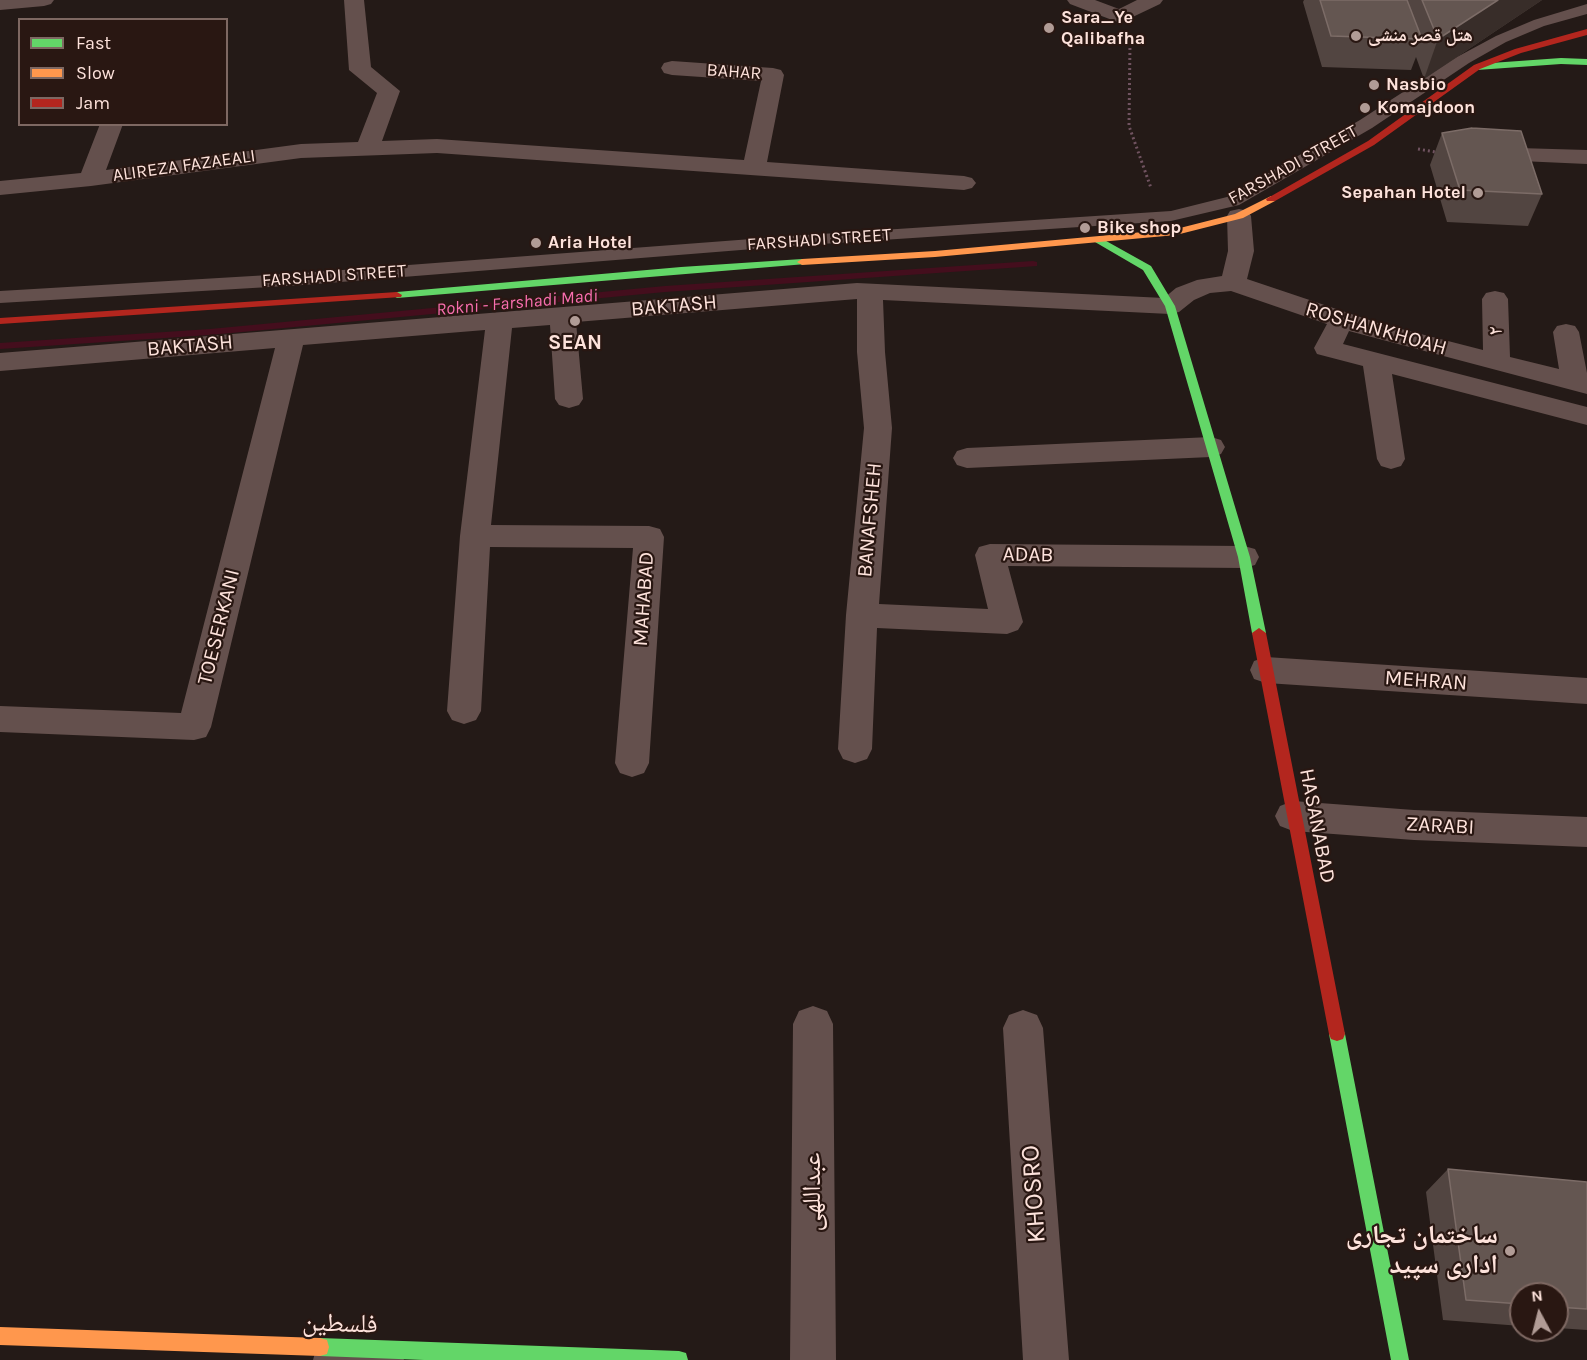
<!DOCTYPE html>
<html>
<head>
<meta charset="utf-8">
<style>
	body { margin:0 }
	#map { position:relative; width:1587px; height:1360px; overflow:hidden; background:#241a17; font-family:Karla,sans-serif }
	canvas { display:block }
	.legend { position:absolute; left:18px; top:18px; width:210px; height:108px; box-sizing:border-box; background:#291712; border:2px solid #7e6862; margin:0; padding:8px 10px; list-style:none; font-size:18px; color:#fde2db }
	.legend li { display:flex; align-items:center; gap:12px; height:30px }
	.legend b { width:30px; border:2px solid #7e6862 }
	.north { position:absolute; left:1509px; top:1282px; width:60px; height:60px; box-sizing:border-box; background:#291712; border:2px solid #7e6862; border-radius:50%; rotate:353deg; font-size:16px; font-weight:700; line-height:24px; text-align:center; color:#fde2db }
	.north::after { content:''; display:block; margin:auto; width:21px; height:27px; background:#b19c96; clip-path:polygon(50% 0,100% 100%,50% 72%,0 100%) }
</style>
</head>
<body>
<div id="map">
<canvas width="1587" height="1360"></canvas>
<ul class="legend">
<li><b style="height:8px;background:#63d668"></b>Fast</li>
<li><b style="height:8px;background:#ff974d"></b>Slow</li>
<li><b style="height:8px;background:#b3261e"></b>Jam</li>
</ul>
<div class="north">N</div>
</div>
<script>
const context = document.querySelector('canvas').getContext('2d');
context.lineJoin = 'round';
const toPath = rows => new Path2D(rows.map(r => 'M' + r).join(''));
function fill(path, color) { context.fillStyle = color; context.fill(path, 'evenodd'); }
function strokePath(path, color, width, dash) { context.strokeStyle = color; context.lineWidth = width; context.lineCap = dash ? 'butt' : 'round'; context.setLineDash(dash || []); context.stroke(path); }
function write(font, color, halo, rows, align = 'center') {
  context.font = font + ' Karla,"Noto Naskh Arabic",sans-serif'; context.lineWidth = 4.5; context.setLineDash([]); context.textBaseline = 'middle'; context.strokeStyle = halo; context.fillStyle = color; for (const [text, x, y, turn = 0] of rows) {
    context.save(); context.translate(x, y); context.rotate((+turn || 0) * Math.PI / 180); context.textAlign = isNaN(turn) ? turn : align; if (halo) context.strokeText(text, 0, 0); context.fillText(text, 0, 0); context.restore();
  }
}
fill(toPath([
	[1033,261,1037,262,1037,266,665,292,210,335,0,349,0,343,210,329,665,286,1033,261]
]), '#440e1d');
strokePath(toPath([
	[1130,43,1129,126,1151,188],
	[1418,149,1441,153]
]), '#705360', 3, [2, 3]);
fill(toPath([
	[1587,4,1587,14,1544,26,1506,42,1469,63,1372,128,1239,205,1171,221,791,246,303,285,0,303,0,291,303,273,791,236,1171,211,1227,197,1360,120,1457,57,1496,36,1534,20,1587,4],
	[329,1342,387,1343,399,1348,404,1360,313,1360,317,1346,329,1342]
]), '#64504d');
fill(toPath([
	[0,0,54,0,51,4,44,6,0,10,0,0],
	[344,0,364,0,371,67,400,91,382,141,437,139,744,160,761,81,672,75,664,73,661,68,664,63,672,61,773,68,781,70,784,75,767,162,964,176,972,178,976,183,972,188,964,190,437,153,301,158,91,186,0,195,0,181,81,173,100,124,123,124,106,170,301,144,358,142,377,93,349,70,344,0],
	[1067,0,1095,0,1119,9,1137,0,1163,0,1160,4,1120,23,1070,4,1067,0],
	[1484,147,1587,150,1587,164,1476,159,1472,154,1476,149,1484,147],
	[1239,209,1248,211,1251,216,1254,251,1247,279,1378,323,1483,350,1482,299,1486,293,1495,291,1504,293,1508,299,1510,357,1559,369,1553,332,1557,326,1566,324,1575,326,1579,332,1587,373,1587,394,1349,331,1343,344,1587,407,1587,425,1392,374,1405,459,1401,466,1391,469,1381,466,1377,459,1363,366,1317,354,1314,348,1327,324,1231,291,1210,293,1194,300,1179,312,1170,314,883,300,885,352,892,428,879,604,988,609,975,555,979,547,990,544,1244,546,1255,549,1259,557,1255,565,1244,568,1008,566,1023,622,1018,630,1007,634,877,628,872,749,867,759,855,763,843,759,838,749,846,615,864,428,857,352,857,299,576,322,583,399,579,405,569,408,559,405,555,399,550,325,512,328,491,525,649,526,660,529,664,537,649,763,644,773,632,777,620,773,615,763,633,548,490,547,481,711,476,720,464,724,452,720,447,711,460,536,485,330,303,345,211,727,206,737,194,740,0,732,0,706,181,713,275,348,0,371,0,353,857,283,1164,298,1176,288,1197,280,1222,276,1228,251,1227,216,1230,211,1239,209],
	[1211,437,1221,440,1225,447,1221,454,1211,457,967,468,957,465,953,458,957,451,967,448,1211,437],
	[1266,657,1587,678,1587,704,1266,683,1254,679,1250,670,1254,661,1266,657],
	[1293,801,1414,810,1587,817,1587,847,1414,840,1293,831,1280,826,1275,816,1280,806,1293,801],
	[813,1006,827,1011,833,1024,836,1360,790,1360,793,1024,799,1011,813,1006],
	[1023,1010,1037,1015,1043,1028,1069,1360,1023,1360,1003,1028,1009,1015,1023,1010]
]), '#64504d');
fill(toPath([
	[1561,58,1587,59,1587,65,1561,64,1477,70,1473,67,1477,64,1561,58],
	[1099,237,1151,266,1175,306,1250,557,1266,633,1264,637,1254,637,1252,633,1238,557,1165,306,1143,270,1095,242,1095,238,1099,237],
	[802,259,807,262,806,264,397,298,392,295,397,292,681,267,802,259],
	[1337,1027,1343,1029,1345,1034,1409,1360,1391,1360,1329,1034,1331,1029,1337,1027],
	[320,1338,679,1351,686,1353,688,1360,424,1360,320,1356,313,1354,311,1347,313,1340,320,1338]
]), '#63d668');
fill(toPath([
	[1271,196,1275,197,1275,201,1243,218,1176,235,935,257,802,265,797,262,802,259,935,251,1176,229,1235,214,1271,196],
	[0,1327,320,1338,327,1340,329,1347,327,1354,320,1356,0,1345,0,1327]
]), '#ff974d');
fill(toPath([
	[1587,29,1587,35,1521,53,1480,69,1374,145,1275,201,1267,201,1266,199,1368,141,1474,65,1515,49,1587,29],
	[397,292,402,295,401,297,0,324,0,318,397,292],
	[1259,628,1266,633,1345,1034,1343,1039,1337,1041,1331,1039,1329,1034,1252,633,1259,628]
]), '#b3261e');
fill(toPath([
	[1304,0,1542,0,1424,79,1416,57,1411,70,1322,67,1303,2],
	[1442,133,1542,194,1528,226,1447,222,1430,165],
	[1448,1169,1587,1182,1587,1330,1557,1328,1557,1294,1521,1294,1521,1326,1443,1320,1426,1192]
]), '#524541');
fill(toPath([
	[1498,0,1542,0,1424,79,1438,39]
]), '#382d29');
const building = toPath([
	[1320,0,1407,0,1422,39,1331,36,1320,0],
	[1422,0,1498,0,1438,39,1422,0],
	[1472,128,1521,131,1542,194,1460,190,1442,133,1472,128],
	[1448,1169,1587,1182,1587,1309,1557,1307,1557,1294,1521,1294,1521,1304,1466,1300,1448,1169]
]);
fill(building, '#645651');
strokePath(building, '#7c6c67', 1.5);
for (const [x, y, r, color] of [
	[1049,28,6,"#b19c96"],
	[1356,36,6,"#b19c96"],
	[1374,85,6,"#b19c96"],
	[1365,108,6,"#b19c96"],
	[1478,193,6,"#b19c96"],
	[1085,228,6,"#b19c96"],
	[536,243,6,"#b19c96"],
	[575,321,6,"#b19c96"],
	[1510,1251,6,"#b19c96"]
]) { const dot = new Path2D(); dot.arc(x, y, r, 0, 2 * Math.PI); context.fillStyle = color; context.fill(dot); strokePath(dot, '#291712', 2); }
write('bold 18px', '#fde2db', '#291712', [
	["Sara_Ye",1061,18],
	["Qalibafha",1061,39],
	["هتل قصر منشی",1368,36],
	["Nasbio",1386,85],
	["Komajdoon",1377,108],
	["Sepahan Hotel",1466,193,"right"],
	["Bike shop",1097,228],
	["Aria Hotel",548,243]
], 'left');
write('18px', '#fde2db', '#291712', [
	["BAHAR",734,72,4],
	["FARSHADI STREET",1293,165,-29],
	["ALIREZA FAZAEALI",184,166,-8],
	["FARSHADI STREET",819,240,-4],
	["FARSHADI STREET",334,276,-4]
]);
write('italic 18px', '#f96eaf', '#291712', [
	["Rokni - Farshadi Madi",517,303,-5]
]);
write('21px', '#fde2db', '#291712', [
	["BAKTASH",674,306,-5],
	["ROSHANKHOAH",1376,329,16],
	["۲",1496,331,-91],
	["BAKTASH",190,346,-5],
	["BANAFSHEH",870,520,-85],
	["ADAB",1028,555,1],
	["MAHABAD",644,599,-86],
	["TOESERKANI",219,627,-76],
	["MEHRAN",1426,681,4],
	["HASANABAD",1317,826,79],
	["ZARABI",1440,826,3]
]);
write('bold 21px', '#fde2db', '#291712', [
	["SEAN",575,343]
]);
write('26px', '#fde2db', '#291712', [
	["عبداللهی",813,1192,-90],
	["KHOSRO",1034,1194,-94],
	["فلسطین",340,1324,2]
]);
write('bold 26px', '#fde2db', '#291712', [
	["ساختمان تجاری",1498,1236],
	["اداری سپید",1498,1266]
], 'right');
</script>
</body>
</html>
